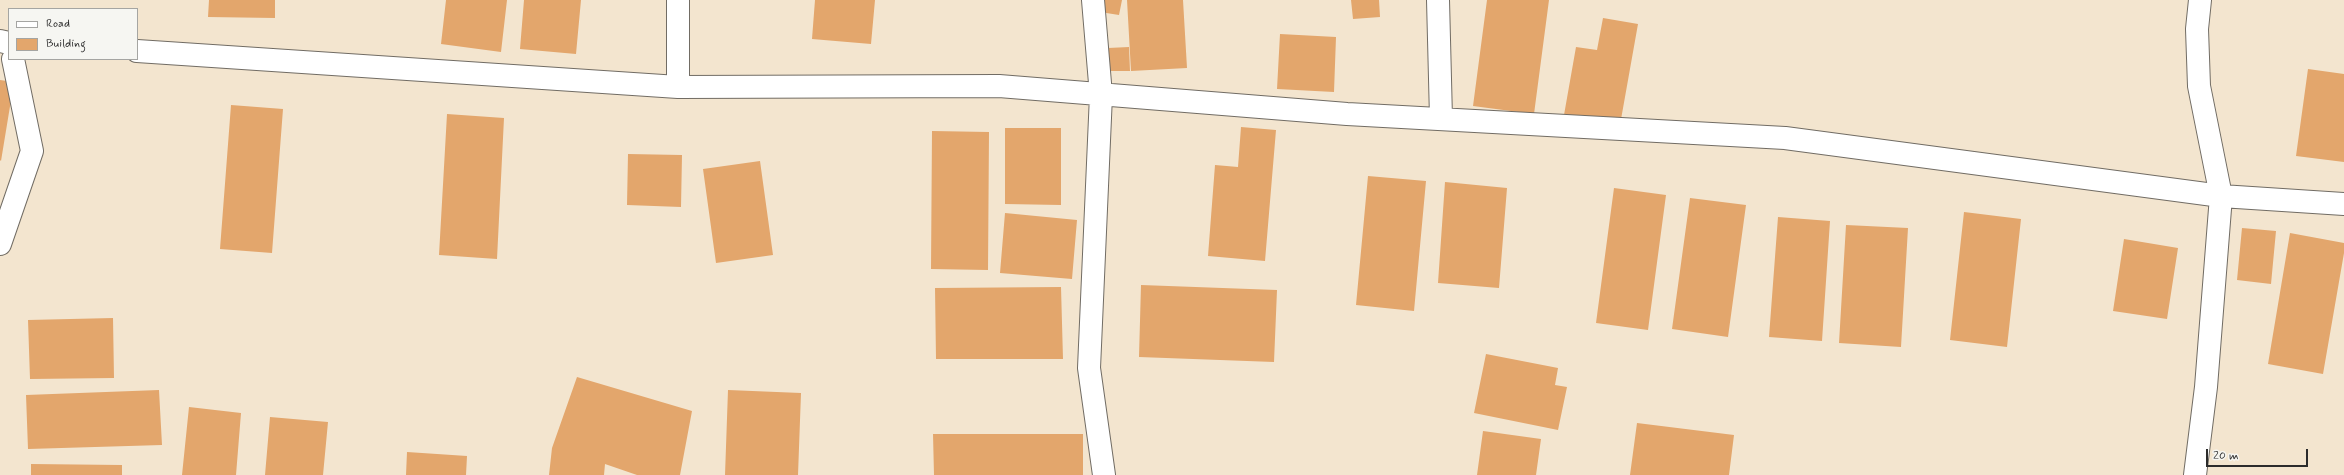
<!DOCTYPE html>
<html>
<head>
<meta charset="utf-8">
<style>
	body { margin:0 }
	#map { position:relative; width:2344px; height:475px; overflow:hidden; background:#f3e5cf; font-family:Mynerve,sans-serif }
	canvas { display:block }
	.legend { position:absolute; left:8px; top:8px; width:130px; height:52px; box-sizing:border-box; background:#f6f6f2; border:1px solid #a5a5a2; margin:0; padding:5px 7px; list-style:none; font-size:12px; color:#2b2b2b }
	.legend li { display:flex; align-items:center; gap:8px; height:20px }
	.legend b { width:20px; border:1px solid #a5a5a2 }
	.scale { position:absolute; left:2206px; top:449px; width:102px; height:18px; box-sizing:border-box; border:2px solid #2b2b2b; border-top:0; padding-left:5px; font-size:12px; line-height:14px; white-space:nowrap; color:#2b2b2b; -webkit-text-stroke:3px #f6f6f2; paint-order:stroke }
</style>
</head>
<body>
<div id="map">
<canvas width="2344" height="475"></canvas>
<ul class="legend">
<li><b style="height:5px;background:#fff"></b>Road</li>
<li><b style="height:11px;background:#e3a66c"></b>Building</li>
</ul>
<div class="scale">20 m</div>
</div>
<script>
const context = document.querySelector('canvas').getContext('2d');
context.lineJoin = 'round';
function fill(path, color) { context.fillStyle = color; context.fill(path, 'evenodd'); }
const toPath = rows => new Path2D(rows.map(r => 'M' + r).join(''));
function strokePath(path, color, width, dash) { context.strokeStyle = color; context.lineWidth = width; context.lineCap = dash ? 'butt' : 'round'; context.setLineDash(dash || []); context.stroke(path); }
fill(toPath([
	[209,0,275,0,275,18,208,17],
	[446,0,507,0,501,52,441,44],
	[524,0,581,0,576,54,520,49],
	[815,0,875,0,871,44,812,39],
	[1102,0,1122,0,1119,15,1100,12],
	[1127,0,1183,0,1187,68,1131,71],
	[1351,0,1379,0,1380,17,1353,19],
	[1487,0,1549,0,1534,114,1473,106],
	[1603,18,1638,24,1620,125,1564,115,1576,47,1597,50],
	[1280,34,1336,37,1334,92,1277,89],
	[1129,47,1130,71,1109,71,1108,48],
	[2308,69,2344,74,2344,162,2296,156],
	[0,80,14,82,1,161,0,160],
	[231,105,283,109,272,253,220,249],
	[447,114,504,118,497,259,439,255],
	[1241,127,1276,130,1265,261,1208,256,1215,165,1238,167],
	[1005,128,1061,128,1061,205,1005,204],
	[932,131,989,132,988,270,931,269],
	[628,154,682,155,681,207,627,205],
	[760,161,773,255,716,263,703,169],
	[1368,176,1426,181,1414,311,1356,305],
	[1445,182,1507,188,1499,288,1438,283],
	[1614,188,1666,195,1648,330,1596,323],
	[1690,198,1746,205,1728,337,1672,329],
	[1964,212,2021,219,2007,347,1950,340],
	[1005,213,1077,220,1072,279,1000,273],
	[1778,217,1830,221,1822,341,1769,337],
	[1846,225,1908,228,1901,347,1839,343],
	[2242,228,2276,231,2271,284,2237,280],
	[2290,233,2344,243,2344,253,2323,374,2268,364],
	[2124,239,2178,248,2167,319,2113,311],
	[1141,285,1277,290,1274,362,1139,357],
	[1061,287,1063,359,936,359,935,288],
	[113,318,114,378,30,379,28,320],
	[1486,354,1558,368,1555,385,1567,387,1558,430,1474,413],
	[577,377,692,411,680,475,637,475,605,464,604,475,549,475,552,448],
	[159,390,162,445,28,449,26,395],
	[728,390,801,393,798,475,725,475],
	[189,407,241,413,236,475,182,475],
	[270,417,328,422,323,475,265,475],
	[1637,423,1734,435,1729,475,1630,475],
	[1483,431,1541,439,1536,475,1477,475],
	[933,434,1083,434,1083,475,934,475],
	[407,452,467,456,466,475,406,475],
	[31,464,122,465,122,475,31,475]
]), '#e3a66c');
const minor = toPath([
	[678,0,678,87],
	[1093,0,1101,95,1089,368,1104,475],
	[1438,0,1441,118],
	[0,41,9,43],
	[137,51,678,87,999,86,1347,114,1785,138,2221,196,2344,204],
	[0,244,32,151,13,59],
	[2195,475,2206,387,2221,196,2199,86,2197,29,2200,0]
]);
strokePath(minor, '#716c64', 24);
strokePath(minor, '#fff', 22);
</script>
</body>
</html>
